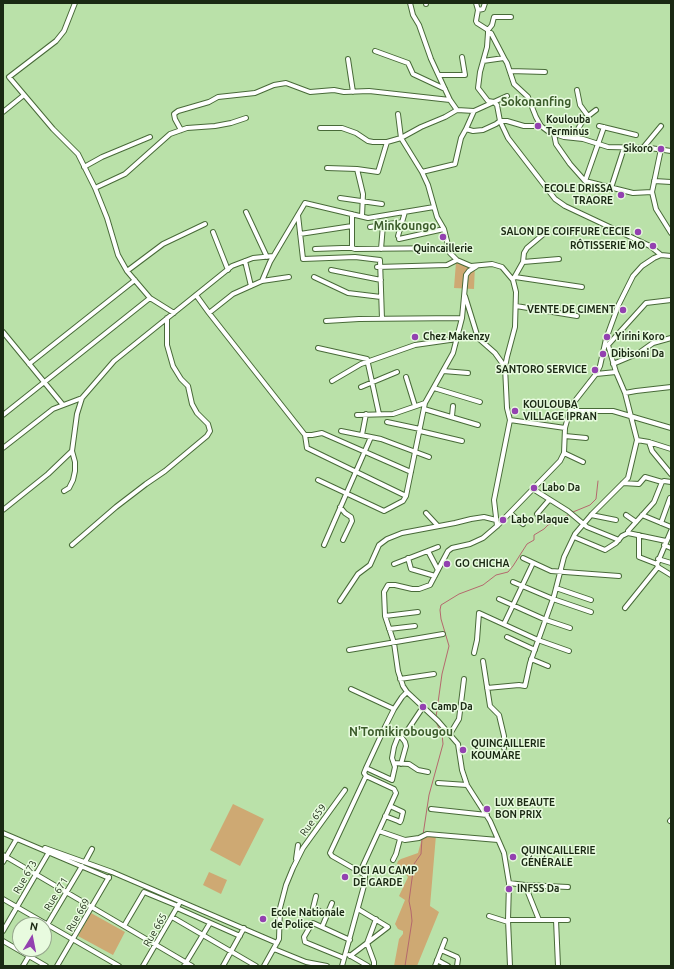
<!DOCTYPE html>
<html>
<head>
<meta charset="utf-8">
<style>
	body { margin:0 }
	#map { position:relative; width:674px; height:969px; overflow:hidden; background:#bae1a9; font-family:Ubuntu,sans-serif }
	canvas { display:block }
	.frame { position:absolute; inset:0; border:4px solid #1a2913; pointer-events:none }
	.north { position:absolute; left:12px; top:917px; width:40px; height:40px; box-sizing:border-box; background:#e8fbdf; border:1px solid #96a78d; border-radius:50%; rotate:10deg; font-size:11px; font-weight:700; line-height:16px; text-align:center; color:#1a2913 }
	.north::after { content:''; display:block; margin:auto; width:14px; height:18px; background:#9341b0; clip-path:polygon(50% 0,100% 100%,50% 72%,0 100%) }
</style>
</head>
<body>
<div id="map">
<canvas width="674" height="969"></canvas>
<div class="frame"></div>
<div class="north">N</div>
</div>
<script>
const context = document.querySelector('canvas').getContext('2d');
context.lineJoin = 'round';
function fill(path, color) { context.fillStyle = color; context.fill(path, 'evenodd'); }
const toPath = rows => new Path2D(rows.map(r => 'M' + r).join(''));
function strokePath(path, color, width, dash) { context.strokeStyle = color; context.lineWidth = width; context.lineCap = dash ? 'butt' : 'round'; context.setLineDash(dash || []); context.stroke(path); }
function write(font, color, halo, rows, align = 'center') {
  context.font = font + ' Ubuntu,sans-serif'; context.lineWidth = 3; context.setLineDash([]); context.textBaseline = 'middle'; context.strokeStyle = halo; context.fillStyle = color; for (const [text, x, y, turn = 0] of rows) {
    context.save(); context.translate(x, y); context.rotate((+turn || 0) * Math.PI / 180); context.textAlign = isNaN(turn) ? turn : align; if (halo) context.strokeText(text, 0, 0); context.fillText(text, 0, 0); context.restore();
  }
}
fill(toPath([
	[456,262,475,264,474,289,454,288],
	[233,804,264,819,240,866,210,850],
	[427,834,436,835,430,906,439,912,417,966,394,966,399,939,403,934,403,931,398,929,395,924,405,900,399,896,408,877,397,864,398,861,401,859,418,853,422,838],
	[209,872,227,880,221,894,203,885],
	[91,913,125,932,113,955,78,936]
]), '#cea973');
strokePath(toPath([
	[573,512,590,505,596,499,598,481],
	[436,717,442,674,449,646,441,619,440,610,441,605,459,594,483,585,496,575,508,572,513,566,527,544,534,540,534,535,544,529,548,525,570,514],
	[423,835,429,795,443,744,442,734,436,722],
	[405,966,412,921,411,911,409,901,414,864,421,854,422,838]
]), '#b4686d', 1);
const minor = toPath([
	[75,3,64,31,56,41,9,77,53,129,78,154,95,188,107,218,118,255,127,271,150,298,174,313],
	[410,3,413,15,419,25,431,59,450,100,457,110,474,111,507,96],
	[426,3,426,4],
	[476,3,478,10],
	[485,3,483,9,478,10,476,21,477,23,488,30,488,33],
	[488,30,492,25,494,17,511,17],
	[375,51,408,63,413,74,445,89],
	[504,58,507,63,514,84,528,97,536,117,541,126,549,132,564,137,583,139,608,147,650,148,671,151],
	[348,59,353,92],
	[483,61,504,58,491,33,488,33,487,47,480,72,478,88,488,101,494,102,497,105,500,121,508,138,555,199,565,206,650,246,661,255],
	[510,71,545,72],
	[439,75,465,75,462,57],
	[577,90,580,105,588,116],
	[3,112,24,95],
	[398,114,401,138,422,172],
	[599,126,636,135],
	[320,128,342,128,356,133,368,141,373,142,387,142,401,138,421,127,445,117,457,110],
	[466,129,474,111],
	[181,130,175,119,174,114,178,111,209,102,218,97,255,93,274,85,286,83,310,92,334,90,344,92,369,91,450,100],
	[554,134,556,144,570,164,585,181,633,193,652,192],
	[578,138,577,131,583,120,596,110],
	[642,149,661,126],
	[661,149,652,192,656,209,671,233],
	[84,167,102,157,150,137],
	[327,168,357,169,378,172,387,142],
	[357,169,363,194,362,216],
	[585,181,604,127],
	[654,181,671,182],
	[95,188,125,174,170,134,187,128,215,126,231,123,246,118],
	[611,188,624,148],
	[340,198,382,204],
	[246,212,267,257],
	[298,215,303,259,355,257,380,260,382,319],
	[370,227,402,222],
	[213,232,228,270],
	[300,234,352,226],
	[398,236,405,212],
	[399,239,444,229],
	[352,248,352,214],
	[315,249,342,248,352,248,355,249,449,248],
	[381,249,383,225],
	[245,261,251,286],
	[523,262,524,253,527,248,546,232],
	[377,267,447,265,457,260],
	[331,270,381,280],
	[127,271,163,244,205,224],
	[314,277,348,293,381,297],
	[515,277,582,287],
	[514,278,523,262,559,259],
	[262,281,270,262,305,203,368,218,434,207],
	[196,295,209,313,305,435,312,435,322,433,411,472],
	[465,296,478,338,495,353,505,367],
	[516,306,577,316],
	[209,313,233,294,262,281,289,277],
	[326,321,359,319,462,318],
	[3,332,63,405],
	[318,348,367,359,379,414],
	[29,364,135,280],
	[613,364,639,353,653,343,671,338],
	[443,371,468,373],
	[596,374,616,372],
	[406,377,415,406],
	[332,381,361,364,415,345,457,339],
	[361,387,397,372],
	[434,388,480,402],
	[625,393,636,391,671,387],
	[424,409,478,425],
	[570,411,613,411,671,428],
	[3,415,150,298],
	[357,415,393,414,425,403],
	[452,416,453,406],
	[510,420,565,428],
	[387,422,420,429],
	[341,431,381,439,429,457],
	[420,431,462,441],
	[305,435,307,448,406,496],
	[362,435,366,414],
	[565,436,586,438],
	[637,440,649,442,671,449],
	[649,442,652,451,671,474],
	[3,448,53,409,82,398],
	[564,453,583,462],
	[318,480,384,511,403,501,406,496,425,403,453,353,462,318,466,275,469,271,477,266],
	[623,483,639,484,645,477,662,482],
	[533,489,568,511,587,527,619,540],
	[64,491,69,488,73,480,75,471,75,462,72,451,77,414,82,398,114,361,232,266,253,258,273,256],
	[340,507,345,513,351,517,352,521,343,540],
	[3,510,48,474,72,451],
	[426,513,438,526],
	[510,513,523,524],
	[537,514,549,500],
	[591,515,616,520],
	[626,515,636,522],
	[642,515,671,527],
	[661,523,670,498],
	[497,526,494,500,510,420,507,408,505,367,507,357,515,327,516,292,513,280,502,267,492,264,471,266,457,260,450,253,444,229,437,217,428,185,422,172,455,164,461,138,466,129,473,131,483,130,496,124,500,121,507,121,524,126,541,126],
	[628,533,628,531,654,502,662,482,664,481,671,482],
	[639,535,639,557,657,564,658,567,671,575],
	[574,537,605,550,616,543,622,536,628,533,666,541],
	[72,545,116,507,146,484,165,471,207,436,210,431,208,424,197,413,192,404,188,386,181,379,173,366,167,345,167,318],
	[324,545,371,437],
	[664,545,671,548],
	[428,551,438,570],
	[408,558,411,569,435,576],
	[523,558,551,571,619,576],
	[658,559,671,563],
	[394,564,438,547],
	[657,564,671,531],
	[513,582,553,599,591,612],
	[556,588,591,600],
	[499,599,546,620,570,628],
	[340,601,358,574,370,565,379,545,387,539,402,533,455,523,471,519,484,517,496,520],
	[625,608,658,567],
	[385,616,418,612],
	[504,624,533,563],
	[389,629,415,626],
	[507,637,535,650],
	[349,650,443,634],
	[474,653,477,640,479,613,538,640,569,651],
	[531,659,548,666],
	[483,661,490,706,499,715,504,736,504,748],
	[400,679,434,674],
	[487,688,519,685,525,686,530,663,554,596,564,557,575,534,592,514,628,478,637,440,625,393,616,372,608,345,646,303,671,300],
	[351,689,394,709],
	[385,727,399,734,405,742,406,746,401,764],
	[450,734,459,719,464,679],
	[401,736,407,731,423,707],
	[394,763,409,764,418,770,428,772],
	[366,768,392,780,395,767,392,758,394,747,399,734],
	[438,783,467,785],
	[431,809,487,815],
	[385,816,398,821,400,822,401,820,403,812,390,806],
	[670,821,671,820],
	[379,831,405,840,419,838,427,834,498,840],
	[3,833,109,878],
	[45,848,112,872,277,943],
	[3,855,192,966],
	[296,859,298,845],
	[393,860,396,854,400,839],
	[3,862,16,840],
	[85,862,92,849],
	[360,872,332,856,330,853,366,776,364,773,366,768,385,727,394,709,402,697,407,692],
	[509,883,525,885,568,887],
	[525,885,539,920],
	[316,896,313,908,327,914],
	[3,899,119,966],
	[177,908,240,936],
	[489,916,508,922],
	[172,917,256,966],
	[508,920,568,920],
	[556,920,558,966],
	[124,926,144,892,178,906],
	[322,927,332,903],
	[44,930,82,866],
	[3,931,49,852],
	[3,941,46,966],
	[274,949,306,962,327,966],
	[441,950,457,957,458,959,457,966],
	[349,955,368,966],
	[350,956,388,927,358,909],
	[344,958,305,942,304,937,311,925,313,923,350,940],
	[437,960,448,966],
	[23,966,33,949],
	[57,966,109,877],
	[143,966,179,904],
	[184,966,210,923],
	[223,966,244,928],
	[264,966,279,939,280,908,286,885,293,868,303,848,345,790],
	[342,966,365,882,365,875,360,872,396,793,394,789,366,776],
	[374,966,374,962,367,943,376,919],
	[435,966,445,940],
	[510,966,508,920,509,883,504,853,490,821,467,785,462,770,458,744,438,721,407,692,403,686,398,671,394,643,385,616,384,592,388,585,395,585,412,589,419,589,430,585,448,551,452,548,470,544,483,538,497,526,560,461,564,453,565,428,571,406,596,374,600,366,606,339,618,306,633,276,642,266,654,258,661,255,671,256]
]);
strokePath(minor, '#486a38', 6);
strokePath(minor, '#fff', 4);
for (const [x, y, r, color] of [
	[538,126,4,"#9341b0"],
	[661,149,4,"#9341b0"],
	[621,195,4,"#9341b0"],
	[638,232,4,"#9341b0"],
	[443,237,4,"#9341b0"],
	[653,246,4,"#9341b0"],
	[623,310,4,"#9341b0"],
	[415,337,4,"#9341b0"],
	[607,337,4,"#9341b0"],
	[603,354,4,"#9341b0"],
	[595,370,4,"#9341b0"],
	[515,411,4,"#9341b0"],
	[534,488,4,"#9341b0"],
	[503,520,4,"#9341b0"],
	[447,564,4,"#9341b0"],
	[423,707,4,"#9341b0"],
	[463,750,4,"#9341b0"],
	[487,809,4,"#9341b0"],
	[513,857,4,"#9341b0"],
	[345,877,4,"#9341b0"],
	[509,889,4,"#9341b0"],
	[263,919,4,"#9341b0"]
]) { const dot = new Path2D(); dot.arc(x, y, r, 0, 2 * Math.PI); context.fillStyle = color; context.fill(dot); strokePath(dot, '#e8fbdf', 1.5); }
write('bold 10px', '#1a2913', '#e8fbdf', [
	["Koulouba",546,120],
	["Terminus",546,132],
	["Sikoro",653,149,"right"],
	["ECOLE DRISSA",613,189,"right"],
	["TRAORE",613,201,"right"],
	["SALON DE COIFFURE CECIE",630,232,"right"],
	["RÔTISSERIE MO",645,246,"right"],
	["Quincaillerie",443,249,"center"],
	["VENTE DE CIMENT",615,310,"right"],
	["Chez Makenzy",423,337],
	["Yirini Koro",615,337],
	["Dibisoni Da",611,354],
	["SANTORO SERVICE",587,370,"right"],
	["KOULOUBA",523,405],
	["VILLAGE IPRAN",523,417],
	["Labo Da",542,488],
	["Labo Plaque",511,520],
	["GO CHICHA",455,564],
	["Camp Da",431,707],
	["QUINCAILLERIE",471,744],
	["KOUMARE",471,756],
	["LUX BEAUTE",495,803],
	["BON PRIX",495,815],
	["QUINCAILLERIE",521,851],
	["GÉNÉRALE",521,863],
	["DCI AU CAMP",353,871],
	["DE GARDE",353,883],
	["INFSS Da",517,889],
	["Ecole Nationale",271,913],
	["de Police",271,925]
], 'left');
write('10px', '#1a2913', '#e8fbdf', [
	["Rue 659",313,820,-54],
	["Rue 673",25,877,-60],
	["Rue 671",56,894,-59],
	["Rue 669",78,915,-60],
	["Rue 665",155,930,-60]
]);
write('bold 12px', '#3c5c2b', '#e8fbdf', [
	["Sokonanfing",536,102],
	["Minkoungo",405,226],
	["N'Tomikirobougou",401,732]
]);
</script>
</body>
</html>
